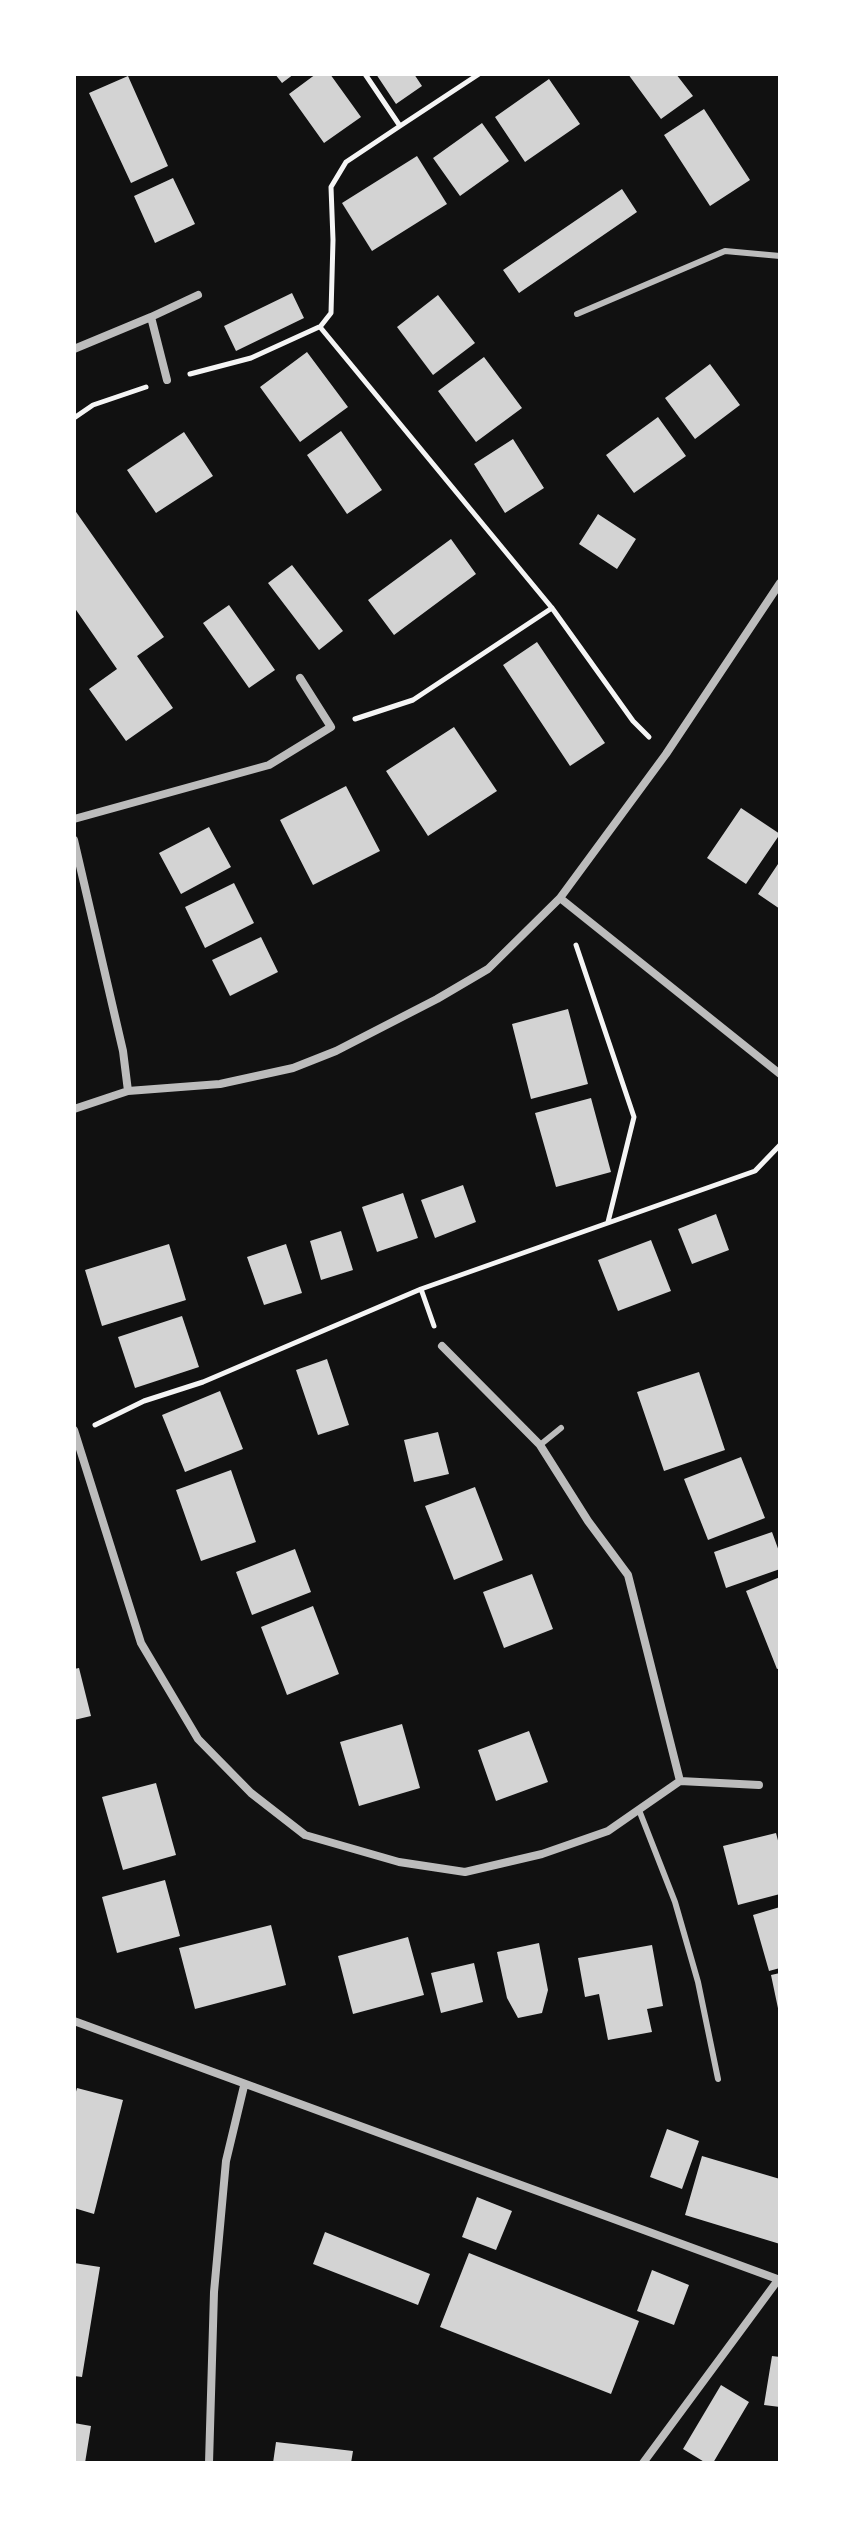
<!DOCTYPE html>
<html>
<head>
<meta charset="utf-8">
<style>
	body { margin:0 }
	#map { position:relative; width:854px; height:2537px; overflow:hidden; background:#111; font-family:"Work Sans",sans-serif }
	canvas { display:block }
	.frame { position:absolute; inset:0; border:76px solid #fff; pointer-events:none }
</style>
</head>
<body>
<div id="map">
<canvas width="854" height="2537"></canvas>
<div class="frame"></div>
</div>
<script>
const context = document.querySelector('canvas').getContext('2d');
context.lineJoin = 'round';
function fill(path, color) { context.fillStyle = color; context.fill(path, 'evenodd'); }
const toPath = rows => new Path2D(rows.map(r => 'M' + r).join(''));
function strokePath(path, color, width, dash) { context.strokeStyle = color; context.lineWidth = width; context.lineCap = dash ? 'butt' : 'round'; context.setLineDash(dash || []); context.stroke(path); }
fill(toPath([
	[275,74,294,74,282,83],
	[316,74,330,74,361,117,324,143,289,94],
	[376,74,414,74,422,86,396,104],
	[628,74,676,74,693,96,661,119],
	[128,76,168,166,131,183,89,93],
	[549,79,580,124,525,162,495,117],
	[704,109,750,180,710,206,664,135],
	[482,123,509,161,460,196,433,158],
	[417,156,447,204,372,251,342,203],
	[173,178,195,224,155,243,134,196],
	[622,189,637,212,519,293,503,270],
	[292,293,304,318,236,351,224,326],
	[438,295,475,343,433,375,397,327],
	[307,352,348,407,300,442,260,387],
	[484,357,522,408,476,442,438,391],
	[710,364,740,405,695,439,665,398],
	[658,417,686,456,634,493,606,455],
	[341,431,382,490,347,514,307,455],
	[184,432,213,476,156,513,127,470],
	[513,439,544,488,505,513,474,464],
	[74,509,164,637,137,656,173,708,126,741,89,689,117,669,74,607],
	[598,514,636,539,617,569,579,544],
	[451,539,476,574,394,635,368,600],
	[292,565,343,631,319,650,268,583],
	[229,605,275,670,249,688,203,623],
	[537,642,605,743,570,766,503,665],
	[454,727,497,791,428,836,386,771],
	[346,786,380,851,313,885,280,820],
	[741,808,780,834,746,884,707,858],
	[209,827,231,867,181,894,159,853],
	[780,861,780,909,758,894],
	[234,883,254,923,205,948,185,907],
	[261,937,278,972,230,996,212,960],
	[568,1009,588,1084,531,1099,512,1024],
	[591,1098,611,1172,556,1187,535,1113],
	[463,1185,476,1222,435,1238,421,1200],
	[403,1193,418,1238,377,1252,362,1207],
	[716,1214,729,1250,692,1264,678,1229],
	[341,1231,353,1270,321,1280,310,1241],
	[651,1240,671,1291,618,1311,598,1260],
	[169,1244,186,1300,102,1326,85,1270],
	[286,1244,302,1293,264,1305,247,1257],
	[182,1316,199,1367,135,1388,118,1337],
	[327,1359,349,1425,318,1435,296,1370],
	[699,1372,725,1450,664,1471,637,1392],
	[220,1391,243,1449,185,1472,162,1415],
	[438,1432,449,1474,414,1482,404,1440],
	[741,1457,765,1518,708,1540,684,1479],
	[231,1470,256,1542,201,1561,176,1490],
	[475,1487,503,1560,454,1580,425,1506],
	[772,1532,780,1554,780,1569,726,1588,714,1552],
	[295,1549,311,1592,252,1615,236,1572],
	[532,1574,553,1629,504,1648,483,1592],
	[780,1577,780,1668,777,1669,746,1591],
	[313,1606,339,1674,287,1695,261,1627],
	[79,1668,91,1716,74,1720,74,1669],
	[402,1724,420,1788,359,1806,340,1742],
	[529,1731,548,1782,496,1801,478,1750],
	[156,1783,176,1855,123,1870,102,1797],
	[776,1833,780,1848,780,1894,738,1905,723,1846],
	[165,1880,180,1936,117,1953,102,1897],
	[780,1907,780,1968,769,1971,753,1915],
	[271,1925,286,1985,195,2009,179,1948],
	[408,1937,424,1995,353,2014,338,1956],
	[539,1943,548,1990,542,2013,518,2018,507,1998,497,1952],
	[652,1945,663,2006,647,2009,652,2032,608,2040,599,1994,585,1997,578,1958],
	[474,1963,483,2002,441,2013,431,1973],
	[780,1973,780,2013,779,2013,771,1975],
	[77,2088,123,2100,94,2214,74,2208,74,2099],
	[667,2129,699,2141,682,2189,650,2177],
	[702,2156,780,2179,780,2244,685,2215],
	[477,2197,512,2211,496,2250,462,2237],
	[325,2232,430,2274,418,2305,313,2264],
	[469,2253,639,2321,611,2394,440,2327],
	[74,2263,100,2267,82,2377,74,2376],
	[652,2270,689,2285,674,2325,637,2311],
	[772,2356,780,2357,780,2407,764,2405],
	[721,2385,749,2402,713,2463,706,2463,683,2449],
	[74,2423,91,2426,85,2463,74,2463],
	[276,2442,353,2451,351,2463,273,2463]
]), '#d3d3d3');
strokePath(toPath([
	[365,74,400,126,346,162,331,187,333,240,331,313,320,327,552,608,633,721,649,737],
	[400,126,479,74],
	[190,374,251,358,319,327],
	[74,418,93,405,146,387],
	[355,719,413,700,552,608],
	[576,945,634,1117,608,1222],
	[421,1289,434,1326],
	[95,1425,144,1401,203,1382,421,1289,755,1171,780,1145]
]), '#f5f5f5', 5);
strokePath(toPath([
	[577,314,725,251,780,256],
	[540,1445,561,1428],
	[639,1810,675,1902,698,1982,718,2079]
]), '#bcbcbc', 6);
strokePath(toPath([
	[151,317,198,295],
	[74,349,151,317,167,380],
	[74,819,269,765,331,727,300,678],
	[74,840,123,1051,128,1091],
	[560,898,780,1074],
	[74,1109,128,1091,220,1084,293,1068,336,1051,437,999,488,969,560,898,666,754,780,583],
	[74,1430,141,1643,198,1739,251,1793,305,1835,399,1862,465,1872,542,1854,608,1831,680,1781,628,1575,588,1521,540,1445,442,1346],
	[680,1781,759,1785],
	[74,2021,780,2280],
	[209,2463,214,2292,226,2161,244,2086],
	[643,2463,778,2280]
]), '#bcbcbc', 8);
</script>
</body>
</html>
